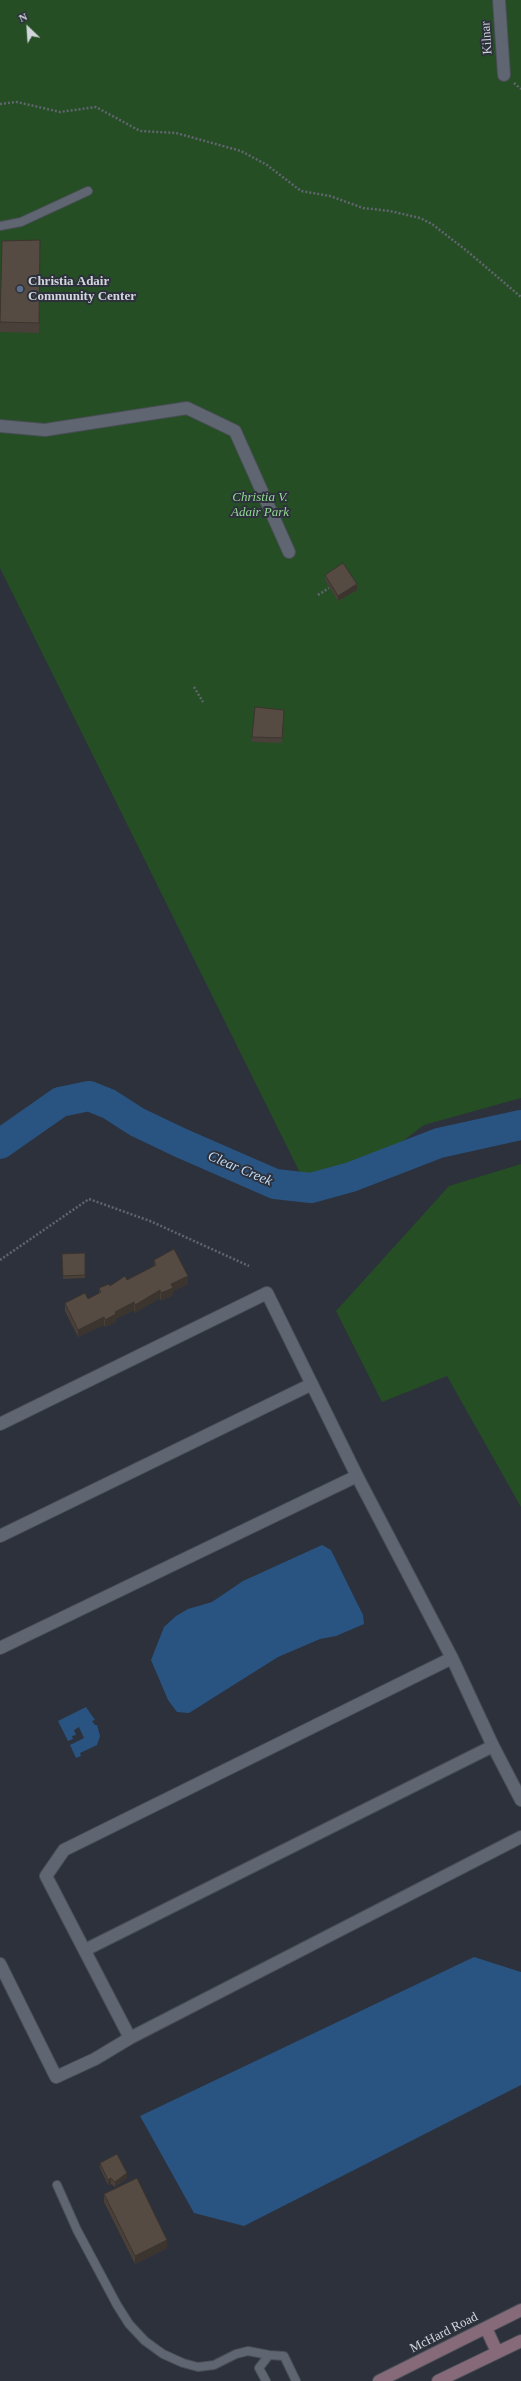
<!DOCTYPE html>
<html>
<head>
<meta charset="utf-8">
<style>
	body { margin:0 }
	#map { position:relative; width:521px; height:2381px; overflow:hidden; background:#2c313b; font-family:Georgia,serif }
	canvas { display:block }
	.north { position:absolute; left:8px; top:8px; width:40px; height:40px; -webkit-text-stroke:3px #2c313b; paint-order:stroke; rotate:335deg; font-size:11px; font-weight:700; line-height:16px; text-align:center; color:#d2d5dc }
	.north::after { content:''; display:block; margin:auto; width:14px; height:18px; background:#d2d5dc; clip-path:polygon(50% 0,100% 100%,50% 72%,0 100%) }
</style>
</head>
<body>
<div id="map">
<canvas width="521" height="2381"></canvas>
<div class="north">N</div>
</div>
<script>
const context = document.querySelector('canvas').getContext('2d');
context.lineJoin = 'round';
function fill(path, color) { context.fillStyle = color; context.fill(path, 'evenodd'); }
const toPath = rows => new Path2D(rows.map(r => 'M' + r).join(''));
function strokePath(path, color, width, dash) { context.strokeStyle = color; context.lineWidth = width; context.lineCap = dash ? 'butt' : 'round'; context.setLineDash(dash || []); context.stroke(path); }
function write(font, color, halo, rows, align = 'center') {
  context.font = font + ' Georgia,serif'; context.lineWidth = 4; context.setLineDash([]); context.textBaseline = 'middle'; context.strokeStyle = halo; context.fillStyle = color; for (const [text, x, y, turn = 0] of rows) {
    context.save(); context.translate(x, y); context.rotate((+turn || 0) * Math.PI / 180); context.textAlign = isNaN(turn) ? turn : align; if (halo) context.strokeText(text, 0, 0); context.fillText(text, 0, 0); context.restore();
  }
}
fill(toPath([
	[0,0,521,0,521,1098,424,1125,374,1163,306,1185,0,568],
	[521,1164,521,1507,447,1376,382,1402,336,1311,449,1186]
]), '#254e25');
fill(toPath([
	[322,1545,331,1550,356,1601,363,1615,364,1624,336,1636,320,1639,278,1657,189,1713,177,1712,168,1700,151,1660,164,1627,176,1616,188,1609,212,1602,243,1581],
	[86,1707,95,1720,92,1721,95,1725,97,1725,100,1736,97,1745,80,1753,81,1756,76,1758,70,1745,84,1738,79,1727,74,1730,76,1735,72,1736,73,1739,68,1741,58,1721],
	[474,1957,521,1972,521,2085,244,2226,194,2213,140,2116]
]), '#295482');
strokePath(toPath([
	[0,1144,60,1102,89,1096,109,1104,137,1122,181,1143,275,1184,311,1188,351,1177,439,1143,521,1125]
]), '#295482', 30);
const lane = toPath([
	[0,226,21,222,88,191],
	[57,2185,77,2230,117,2305,129,2324,145,2341,163,2354,183,2363,198,2367,214,2365,236,2354,248,2351,269,2355],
	[266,2381,259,2368,269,2355,284,2356,296,2381]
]);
const street = toPath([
	[499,0,504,75],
	[0,426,45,430,187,408,235,431,289,552],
	[0,1424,267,1293,357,1476,0,1648],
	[357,1476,452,1658],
	[0,1536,312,1384],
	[85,1950,493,1746],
	[0,1964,56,2077,95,2059,130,2038,521,1837],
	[130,2038,46,1876,64,1850,452,1658,493,1746,521,1800]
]);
const secondary = toPath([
	[486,2328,497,2352],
	[379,2381,521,2310],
	[438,2381,521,2341]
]);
strokePath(lane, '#494e56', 10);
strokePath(street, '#494e56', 14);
strokePath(secondary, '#494e56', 14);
strokePath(toPath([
	[514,83,521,89],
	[0,104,17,102,60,112,96,107,140,131,176,133,241,151,267,165,301,191,330,196,363,208,390,211,420,218,432,224,467,251,521,297],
	[318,595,329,588],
	[194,687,203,702],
	[0,1260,89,1199,150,1221,249,1266]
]), '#61656e', 2.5, [2, 2]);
strokePath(lane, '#5f6571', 8);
strokePath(street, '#5f6571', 12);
strokePath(secondary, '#876a79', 12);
fill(toPath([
	[40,240,39,333,0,332,0,317],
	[325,575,357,590,338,601,325,580],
	[284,716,282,743,252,742,252,737],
	[85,1253,85,1278,63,1279,62,1254],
	[154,1260,188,1284,173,1291,173,1295,161,1301,160,1298,135,1313,134,1310,116,1319,116,1322,105,1327,104,1325,78,1337,65,1311,65,1303,88,1299,99,1293,99,1288,110,1286,127,1280,154,1267],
	[100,2163,127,2178,115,2187,111,2184,108,2185,100,2168],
	[104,2194,167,2248,135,2264,104,2202]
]), '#494039');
fill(toPath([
	[357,584,357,590,338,601,338,596],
	[188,1276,188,1284,173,1291,173,1295,161,1301,161,1293,171,1284],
	[160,1290,160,1298,135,1313,135,1305],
	[134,1302,134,1310,116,1319,116,1322,105,1327,105,1320,115,1312],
	[104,1317,104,1325,78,1337,78,1330],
	[127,2173,127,2178,115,2187,115,2182],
	[111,2178,111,2184,108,2185,108,2180],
	[167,2240,167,2248,135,2264,135,2256]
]), '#3c342e');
const building = toPath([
	[40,240,39,323,0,322,2,241,40,240],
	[343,563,357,584,338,596,325,575,343,563],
	[255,707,284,710,282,738,252,737,255,707],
	[174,1249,188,1276,171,1284,173,1288,161,1293,160,1290,135,1305,134,1302,115,1312,116,1314,105,1320,104,1317,78,1330,65,1303,85,1293,88,1299,101,1292,99,1288,109,1284,110,1286,125,1276,127,1280,156,1265,154,1260,174,1249],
	[85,1253,85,1275,63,1276,62,1254,85,1253],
	[117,2154,127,2173,115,2182,111,2178,108,2180,100,2163,117,2154],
	[137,2178,167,2240,135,2256,104,2194,137,2178]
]);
fill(building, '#554b42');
strokePath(building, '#3c342e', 1);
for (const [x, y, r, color] of [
	[20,289,4,"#5c6f8a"]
]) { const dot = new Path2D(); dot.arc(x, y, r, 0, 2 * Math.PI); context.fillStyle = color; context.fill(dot); strokePath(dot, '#2c313b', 1.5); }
write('13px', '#d2d5dc', '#2c313b', [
	["Kilnar",487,38,-94],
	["McHard Road",444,2333,-27]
]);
write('bold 13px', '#d2d5dc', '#2c313b', [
	["Christia Adair",28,282],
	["Community Center",28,297]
], 'left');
write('italic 13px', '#92d791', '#2c313b', [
	["Christia V.",260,498],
	["Adair Park",260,513]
]);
write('italic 14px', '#c2dcf8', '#2c313b', [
	["Clear Creek",240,1169,23]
]);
</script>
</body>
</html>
